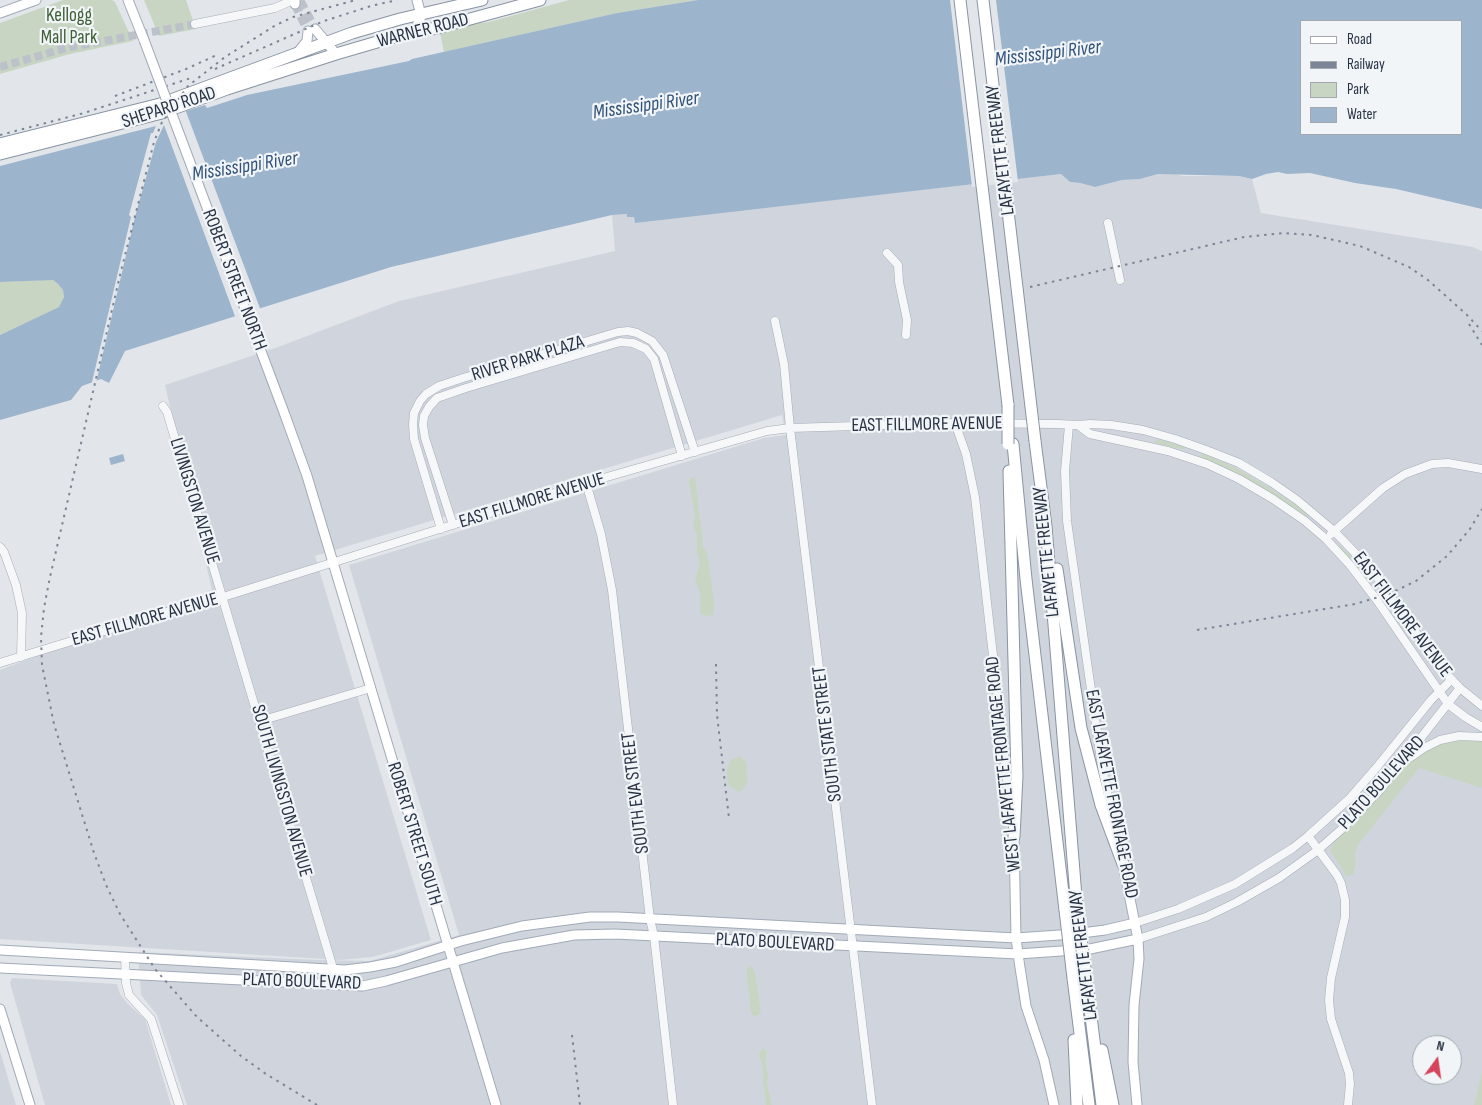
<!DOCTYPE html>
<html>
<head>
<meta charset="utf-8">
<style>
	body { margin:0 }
	#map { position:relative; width:1482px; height:1105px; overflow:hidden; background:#e2e6eb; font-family:"Sofia Sans Condensed",sans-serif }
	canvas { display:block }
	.legend { position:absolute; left:1300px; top:20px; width:162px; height:115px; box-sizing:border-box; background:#f2f5f8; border:1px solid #a2a7b0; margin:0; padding:6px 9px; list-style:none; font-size:15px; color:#293344 }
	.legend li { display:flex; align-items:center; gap:10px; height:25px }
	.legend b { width:25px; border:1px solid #a2a7b0 }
	.north { position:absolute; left:1412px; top:1035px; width:50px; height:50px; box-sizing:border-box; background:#f2f5f8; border:1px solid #a2a7b0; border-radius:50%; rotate:14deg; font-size:14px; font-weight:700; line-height:20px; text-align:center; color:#293344 }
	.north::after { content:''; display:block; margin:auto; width:18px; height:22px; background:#d4445b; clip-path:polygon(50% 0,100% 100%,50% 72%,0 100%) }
</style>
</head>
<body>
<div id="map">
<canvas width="1482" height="1105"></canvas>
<ul class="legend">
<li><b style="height:6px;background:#fff"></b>Road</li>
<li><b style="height:6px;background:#7b8595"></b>Railway</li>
<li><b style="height:14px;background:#c8d5c3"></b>Park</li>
<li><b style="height:14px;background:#9cb4cc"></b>Water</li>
</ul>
<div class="north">N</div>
</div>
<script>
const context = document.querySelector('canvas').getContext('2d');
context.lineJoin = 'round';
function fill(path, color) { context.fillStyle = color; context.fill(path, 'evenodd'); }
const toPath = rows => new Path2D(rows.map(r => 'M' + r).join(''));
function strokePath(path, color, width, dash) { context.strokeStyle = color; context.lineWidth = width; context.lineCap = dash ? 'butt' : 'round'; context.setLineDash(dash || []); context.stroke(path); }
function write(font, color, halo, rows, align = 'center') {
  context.font = font + ' "Sofia Sans Condensed",sans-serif'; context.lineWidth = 4.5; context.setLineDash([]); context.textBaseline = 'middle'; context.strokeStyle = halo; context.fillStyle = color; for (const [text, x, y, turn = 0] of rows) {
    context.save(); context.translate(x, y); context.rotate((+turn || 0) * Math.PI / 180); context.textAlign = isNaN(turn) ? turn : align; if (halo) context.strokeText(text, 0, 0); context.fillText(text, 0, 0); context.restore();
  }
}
fill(toPath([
	[1172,173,1183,176,1239,176,1252,179,1261,213,1473,247,1482,251,1482,1105,187,1105,157,1015,141,995,138,952,319,960,370,961,459,935,349,565,764,438,786,435,782,415,315,556,431,940,373,957,340,960,0,939,0,670,212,590,165,385,278,347,399,301,615,251,612,215,627,214,634,217,635,222,1061,174,1070,182,1080,183,1095,187,1122,180,1140,179,1158,174],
	[1422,1045,1452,1045,1452,1075,1422,1075],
	[12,978,117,984,120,994,127,1003,145,1019,171,1105,45,1105,10,983],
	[0,1051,16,1105,0,1105]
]), '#d0d5dd');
fill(toPath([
	[63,0,112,0,115,2,133,41,70,54,0,74,0,23],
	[144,0,186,0,196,29,159,36],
	[569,0,698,0,617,13,444,52,440,33,464,25,489,22],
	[41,280,53,280,58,284,63,290,64,297,60,307,0,335,0,282],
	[1157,439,1185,447,1185,450,1156,443,1155,441],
	[1204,454,1234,467,1262,483,1300,508,1308,515,1308,517,1259,486,1232,471,1202,458,1201,455],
	[695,477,703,547,707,553,714,600,713,615,705,616,700,613,700,592,695,580,700,563,697,552,697,535,693,524,695,516,689,481,691,478],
	[1339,545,1356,561,1368,575,1369,579,1366,579,1339,548],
	[1463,739,1482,740,1482,788,1419,768,1357,846,1355,854,1356,863,1353,875,1345,876,1343,870,1330,851,1333,842,1360,817,1404,766,1414,757,1447,741],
	[740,756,746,762,748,781,743,789,739,792,729,786,727,778,727,770,731,760],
	[751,966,755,972,761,1013,760,1014,754,1017,751,1013,747,976,747,969],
	[764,1048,767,1053,765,1062,768,1075,767,1084,772,1105,766,1105,763,1080,763,1067,759,1055,761,1050],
	[1482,1071,1482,1105,1474,1105]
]), '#c8d5c3');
fill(toPath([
	[698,0,1482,0,1482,209,1396,189,1355,183,1310,173,1287,174,1278,172,1266,174,1252,179,1239,176,1158,174,1140,179,1122,180,1095,187,1080,183,1070,182,1061,174,635,223,634,217,627,217,627,214,612,215,391,267,125,351,109,383,101,379,82,386,71,400,0,420,0,335,59,307,64,297,63,290,58,284,53,280,0,282,0,166,152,127,182,118,180,113,205,105,207,108,247,95,409,61,412,59,617,13],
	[1301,21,1461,21,1461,134,1301,134],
	[123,454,125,461,111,465,109,458]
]), '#9cb4cc');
fill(toPath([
	[950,0,996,0,1018,182,972,187],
	[185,109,261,311,236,319,164,125,156,142,135,217,96,383,92,382,131,217,129,215,151,133,153,133,157,123,179,117,178,111]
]), '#e2e6eb');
strokePath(toPath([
	[0,67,66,48,195,24]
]), '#bdc2ca', 8, [8, 4]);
strokePath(toPath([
	[300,1,315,29],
	[295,4,308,31]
]), '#bdc2ca', 9, [9, 4.5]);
const minor = toPath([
	[195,24,275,8,293,0],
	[1108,223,1120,280],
	[887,253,898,265,899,282,907,320,906,335],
	[775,321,784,364,790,428,872,1105],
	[163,406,167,412,338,985],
	[955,423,966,454,975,497,1011,814],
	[1069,425,1065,471,1067,521,1102,767,1116,833],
	[1078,425,1090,434,1168,451,1207,464,1239,479,1273,499,1305,521,1326,539,1350,565,1376,599,1448,704,1465,717,1482,727],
	[586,483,601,534,612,590,650,919,654,936,673,1105],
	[453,525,425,438,423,425,424,416,429,407,437,398,466,388,620,342,633,343,646,349,654,359,682,456],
	[441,529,414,439,413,424,414,413,420,401,426,394,439,386,463,378,618,332,628,331,637,333,652,341,663,355,695,452],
	[1331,534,1383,488,1405,474,1432,464,1448,463,1482,469],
	[0,547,4,552,16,585,22,613,21,657],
	[0,663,196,603,223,597,586,483,767,431,790,428,955,423,1057,424,1078,425,1090,424,1111,425,1143,430,1175,439,1206,450,1239,463,1271,482,1297,500,1334,531,1359,557,1374,573,1441,668,1460,688,1482,706],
	[260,721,371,688],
	[1411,757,1424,748,1440,740,1459,736,1482,737],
	[1308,836,1337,875,1341,883,1345,900,1345,917,1331,978,1329,1000,1331,1019,1349,1073,1350,1084,1348,1105],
	[1135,923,1178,909,1235,884,1293,848,1308,836,1350,798,1377,767,1431,700,1451,680],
	[1138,939,1206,917,1237,902,1279,878,1318,850,1343,828,1380,790,1460,688],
	[125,957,126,983,129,995,151,1019,179,1105]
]);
const major = toPath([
	[128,0,144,40],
	[295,4,295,0],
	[0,13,36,0],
	[315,29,336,54],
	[408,33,416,27,420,20,421,15,417,0],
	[298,52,307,41,308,31],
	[285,415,307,476,496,1105],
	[1014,837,1016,938,1019,961,1026,1006,1044,1060,1054,1105],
	[1123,864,1138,939,1139,959,1134,1005,1133,1062,1137,1105],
	[0,950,345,970,370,967,396,962,461,941,522,926,590,917,618,917,1016,938,1074,934,1105,930,1135,923],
	[0,968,363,986,386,981,502,948,574,935,615,934,1018,954,1090,949,1138,939],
	[0,1009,30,1105]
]);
const highway = toPath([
	[960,0,1008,405],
	[983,0,1008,211],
	[0,144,160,104,352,33,400,19,482,0],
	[0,154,162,113,227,89,336,54,408,33,437,28,540,0],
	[1035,441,1046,526,1077,909],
	[1013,444,1026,579,1065,910],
	[1009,471,1017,776,1014,837],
	[1057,569,1081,728,1101,805,1123,864],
	[1086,976,1102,1105],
	[1073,978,1089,1105],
	[1074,1040,1077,1105],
	[1102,1050,1113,1105]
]);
strokePath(minor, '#a7adb6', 9);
strokePath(major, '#a1aab7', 11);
strokePath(highway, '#8993a2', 13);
strokePath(minor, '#f5f7f9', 8);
strokePath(major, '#fff', 9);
strokePath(highway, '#fff', 11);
strokePath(toPath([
	[215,69,324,21,371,6,397,0],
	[115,96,186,69,219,54],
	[0,135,84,113,194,77],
	[1030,287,1244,237,1283,233,1312,235,1360,246,1409,267,1428,280,1466,314,1482,331],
	[1469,324,1482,345],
	[1197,630,1355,604,1389,594,1416,581,1447,556,1470,529,1482,509],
	[716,664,717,715,729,818],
	[572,1035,580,1105],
	[317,1105,266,1074,241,1056,197,1017,155,969,120,914,106,885,94,853,54,724,42,665,41,637,44,608,50,577,121,271,154,142,162,122,188,86,225,57,276,25,293,17,356,0]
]), '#7b8595', 2, [2.5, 5]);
const majorBridge = toPath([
	[144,40,285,415]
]);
const highwayBridge = toPath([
	[1008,211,1035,441],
	[1008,405,1008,444],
	[1077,909,1086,976],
	[1065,910,1073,978]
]);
strokePath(majorBridge, '#a1aab7', 11, []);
strokePath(highwayBridge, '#8993a2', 13, []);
strokePath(majorBridge, '#fff', 9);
strokePath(highwayBridge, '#fff', 11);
write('19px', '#3f6036', '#f2f5f8', [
	["Kellogg",69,16],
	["Mall Park",69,38]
]);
write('19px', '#293344', '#f2f5f8', [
	["WARNER ROAD",423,31,-14],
	["SHEPARD ROAD",169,108,-18],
	["LAFAYETTE FREEWAY",1001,150,-97],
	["ROBERT STREET NORTH",234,280,69],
	["RIVER PARK PLAZA",528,359,-17],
	["EAST FILLMORE AVENUE",927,425,-1],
	["LIVINGSTON AVENUE",194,501,73],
	["EAST FILLMORE AVENUE",532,501,-17],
	["LAFAYETTE FREEWAY",1047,552,-96],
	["EAST FILLMORE AVENUE",1402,615,53],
	["EAST FILLMORE AVENUE",145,620,-16],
	["SOUTH STATE STREET",828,734,-97],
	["WEST LAFAYETTE FRONTAGE ROAD",1004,764,-96],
	["PLATO BOULEVARD",1382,783,-48],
	["SOUTH LIVINGSTON AVENUE",281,791,74],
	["SOUTH EVA STREET",636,793,-97],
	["EAST LAFAYETTE FRONTAGE ROAD",1111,794,79],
	["ROBERT STREET SOUTH",414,834,73],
	["PLATO BOULEVARD",775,943,3],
	["LAFAYETTE FREEWAY",1084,955,-97],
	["PLATO BOULEVARD",302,982,2]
]);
write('italic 20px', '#32537a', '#f2f5f8', [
	["Mississippi River",1048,54,-7],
	["Mississippi River",646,106,-8],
	["Mississippi River",245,167,-9]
]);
</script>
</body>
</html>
